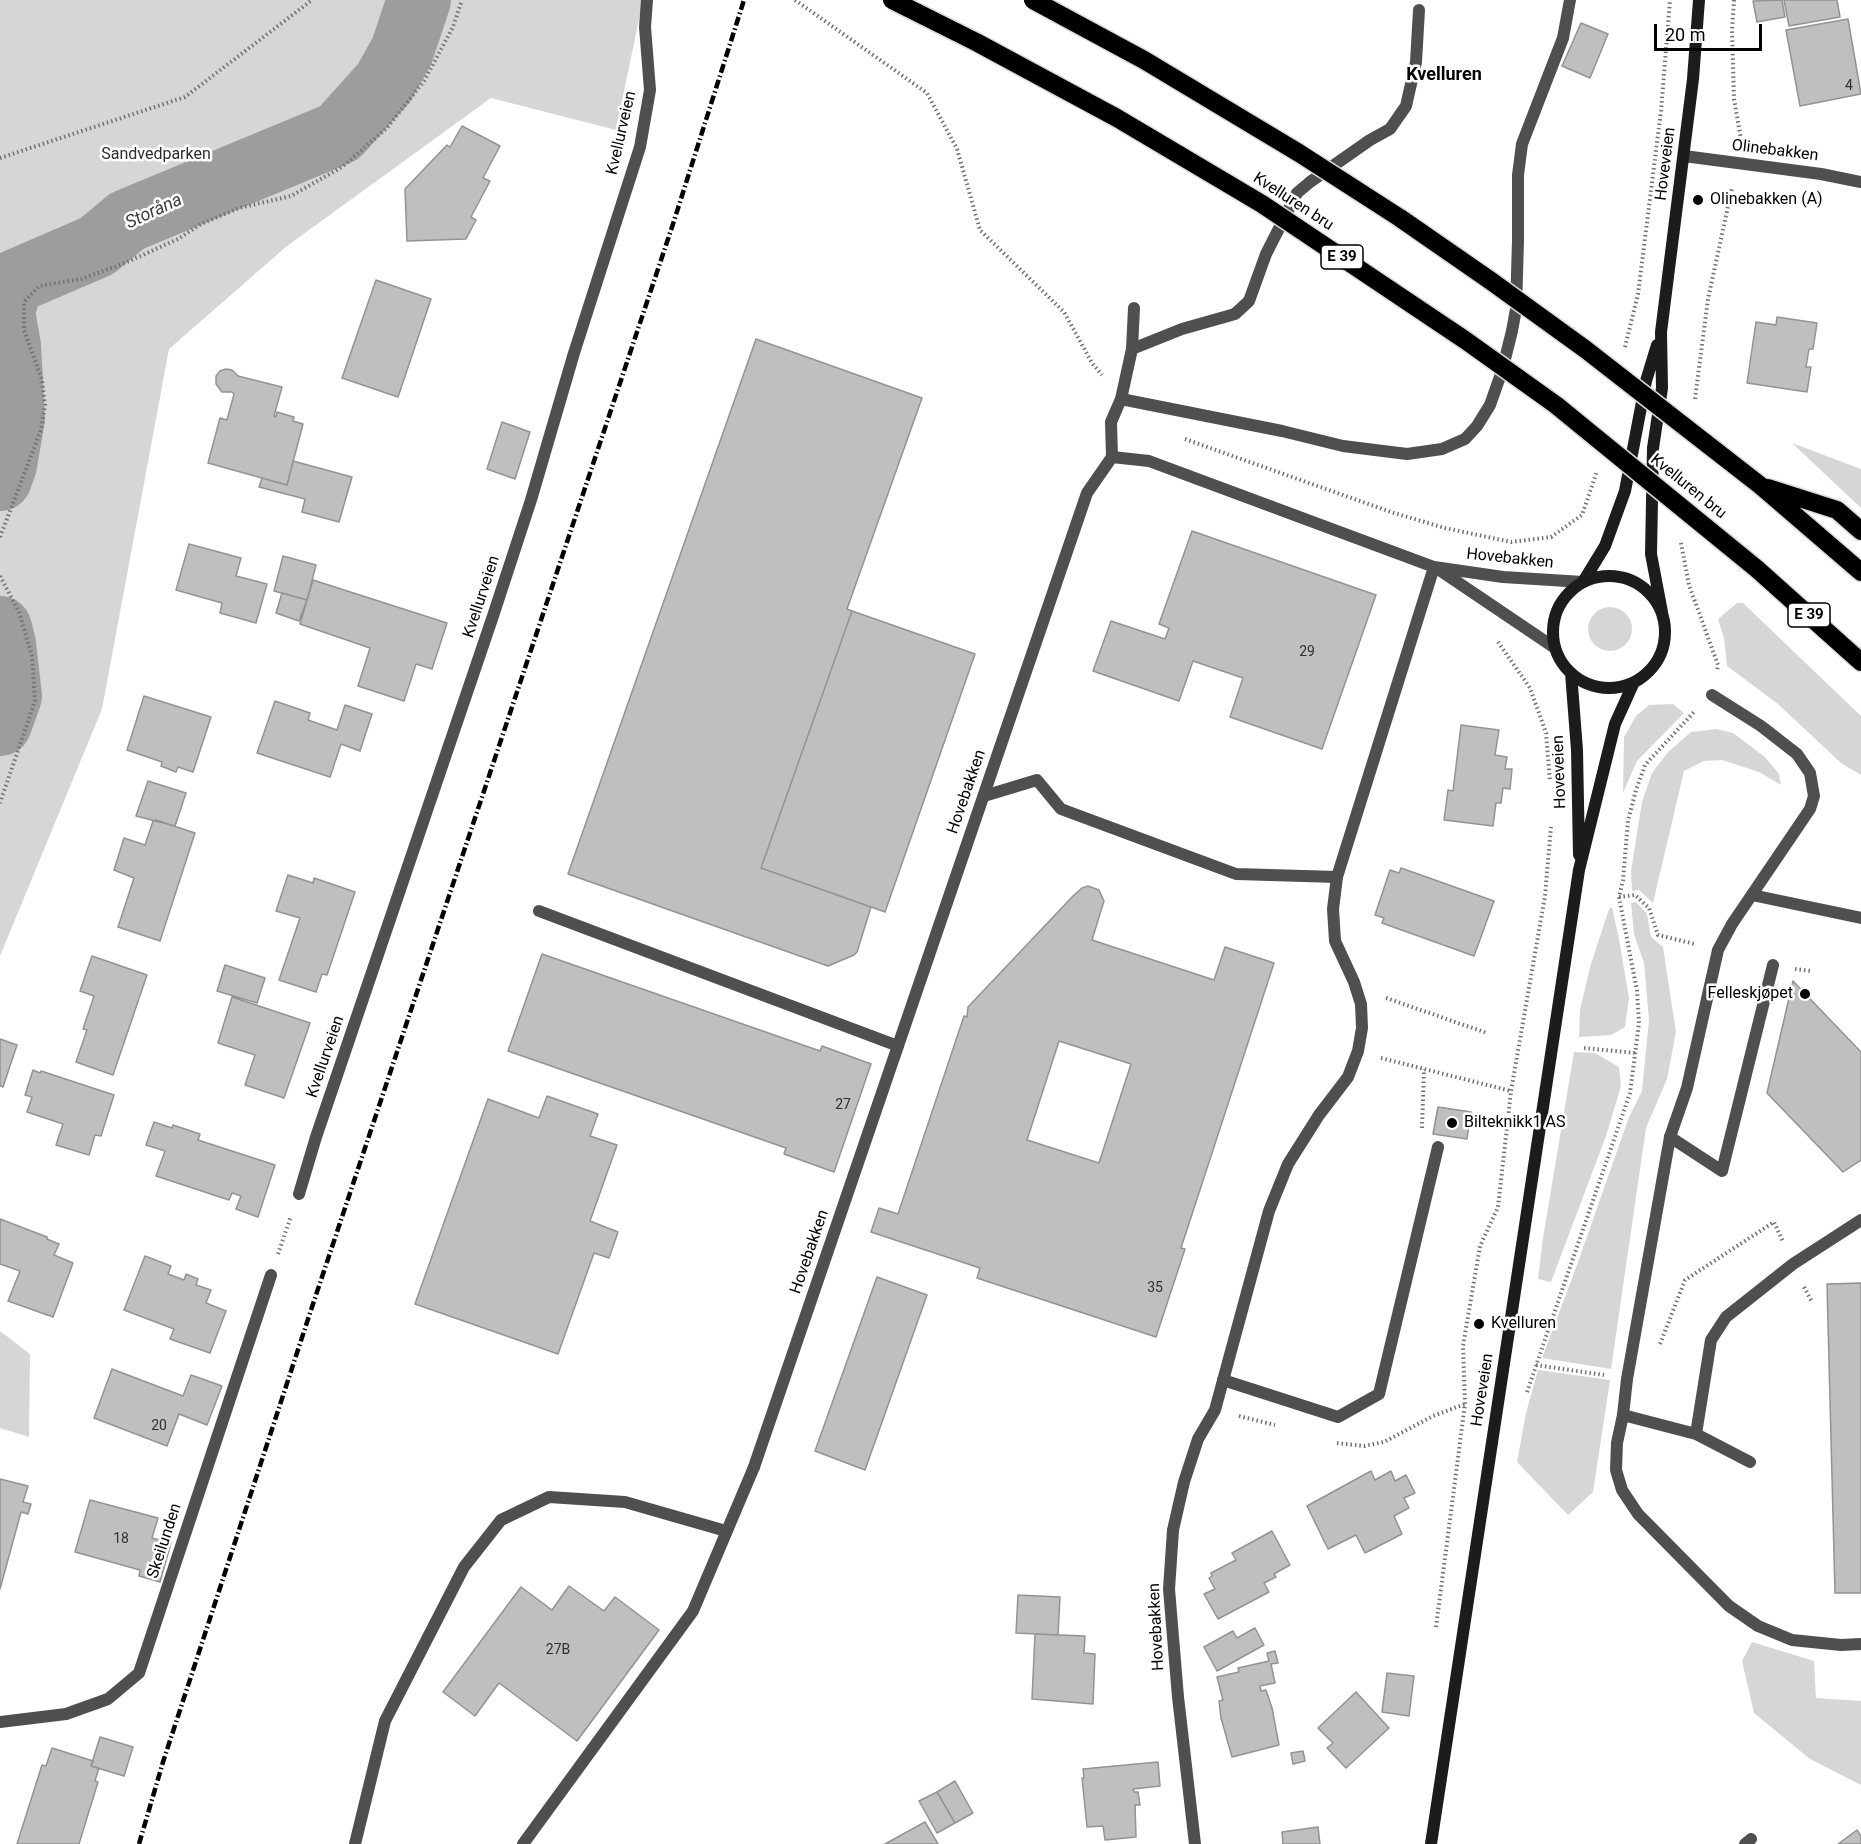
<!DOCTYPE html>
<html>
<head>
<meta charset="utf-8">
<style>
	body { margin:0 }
	#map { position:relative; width:1861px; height:1844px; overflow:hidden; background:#fff; font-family:Roboto,sans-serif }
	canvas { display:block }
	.scale { position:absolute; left:1654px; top:24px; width:108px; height:27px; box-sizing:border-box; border:3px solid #000; border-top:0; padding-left:8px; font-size:18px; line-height:21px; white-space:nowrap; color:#000; -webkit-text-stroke:4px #fff; paint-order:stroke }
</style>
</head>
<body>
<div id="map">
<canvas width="1861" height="1844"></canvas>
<div class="scale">20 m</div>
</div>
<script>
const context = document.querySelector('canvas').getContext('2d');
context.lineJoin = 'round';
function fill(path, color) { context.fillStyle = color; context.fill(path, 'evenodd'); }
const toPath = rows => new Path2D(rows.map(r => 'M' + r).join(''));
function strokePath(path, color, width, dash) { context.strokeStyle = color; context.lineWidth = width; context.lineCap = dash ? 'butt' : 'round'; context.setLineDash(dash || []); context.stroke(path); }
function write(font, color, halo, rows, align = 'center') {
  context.font = font + ' Roboto,sans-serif'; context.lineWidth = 5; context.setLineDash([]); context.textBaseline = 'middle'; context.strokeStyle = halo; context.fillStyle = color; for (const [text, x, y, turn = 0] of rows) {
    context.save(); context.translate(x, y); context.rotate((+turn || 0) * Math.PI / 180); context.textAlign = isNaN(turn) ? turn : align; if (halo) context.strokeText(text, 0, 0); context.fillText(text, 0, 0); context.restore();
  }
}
fill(toPath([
	[0,0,643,0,616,130,491,98,287,246,169,349,102,709,0,956],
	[1792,443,1861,469,1861,508],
	[1737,603,1743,603,1861,716,1861,775,1841,763,1778,704,1727,666,1724,638,1718,619],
	'1588 629a22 22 0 1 1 44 0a22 22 0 1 1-44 0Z',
	[1673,704,1684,713,1637,761,1623,793,1624,737,1636,716,1649,705],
	[1716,729,1733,733,1765,757,1779,774,1781,785,1759,772,1722,760,1704,761,1684,771,1653,903,1639,890,1632,891,1631,871,1642,802,1652,773,1668,752,1691,732],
	[1636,902,1647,914,1651,937,1663,947,1676,1032,1667,1079,1646,1128,1611,1369,1542,1358,1577,1265,1629,1117,1642,1091,1649,1020,1644,963,1634,934,1631,903],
	[1612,907,1619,939,1629,998,1625,1027,1611,1035,1579,1037,1580,1010,1590,967,1609,909],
	[1574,1052,1595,1053,1619,1067,1621,1086,1606,1136,1551,1282,1538,1279,1543,1238],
	[0,1331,30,1354,29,1437,0,1428],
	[1538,1370,1610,1380,1593,1492,1568,1515,1517,1462,1526,1413],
	[1752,1642,1814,1661,1816,1698,1861,1701,1861,1785,1810,1759,1754,1713,1742,1661]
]), '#d6d6d6');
fill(toPath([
	[408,0,445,0,374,120,387,56]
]), '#9d9d9d');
strokePath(toPath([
	[0,414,13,418]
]), '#9d9d9d', 10);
strokePath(toPath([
	[0,479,5,465,13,418,9,346,3,312,11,283,97,246,127,221,339,133,384,83,402,51,419,0],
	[0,628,4,644,10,696,0,724]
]), '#9d9d9d', 64);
const building = toPath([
	[1782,0,1785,17,1757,22,1753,1,1782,0],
	[1784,0,1837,0,1840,17,1789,26,1784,0],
	[1848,19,1861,94,1800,106,1786,30,1848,19],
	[1581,23,1608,34,1590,78,1562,66,1581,23],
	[462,126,500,146,483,178,490,181,471,217,476,220,466,239,407,241,405,189,447,145,450,147,462,126],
	[376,280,431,299,398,397,342,378,376,280],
	[1777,317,1817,323,1813,349,1809,349,1806,367,1811,367,1807,392,1747,383,1756,322,1776,325,1777,317],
	[756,339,922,398,847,609,852,611,761,868,871,907,857,952,854,955,828,966,568,874,756,339],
	[226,369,232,370,238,376,282,387,274,416,276,417,277,412,294,417,293,421,303,424,287,485,208,463,220,418,227,420,234,394,232,392,222,392,216,384,216,376,220,371,226,369],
	[502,422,530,432,515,479,487,469,502,422],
	[293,461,352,477,339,522,302,512,305,499,259,487,262,478,287,485,293,461],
	[1192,531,1376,595,1322,749,1230,717,1243,678,1193,661,1179,701,1093,671,1111,621,1165,639,1169,628,1159,624,1192,531],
	[189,544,241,558,236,576,267,584,256,623,220,613,222,603,176,590,189,544],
	[283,556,316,565,307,600,274,591,283,556],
	[313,580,447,623,432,669,416,664,404,701,358,686,370,648,300,624,313,580],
	[282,593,307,600,299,621,276,613,282,593],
	[852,611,975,654,885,912,761,868,852,611],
	[144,696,211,717,193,772,178,767,176,772,161,766,162,762,127,750,144,696],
	[275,701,310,713,308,720,337,730,345,705,372,714,360,751,341,744,330,777,257,753,275,701],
	[1461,725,1499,730,1495,755,1507,757,1505,769,1512,769,1510,789,1503,788,1501,803,1496,803,1493,826,1444,820,1448,790,1453,791,1461,725],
	[148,781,186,793,175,826,136,816,148,781],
	[156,820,195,833,160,941,118,927,134,878,114,870,124,838,145,845,153,821,156,820],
	[1401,868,1494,901,1474,956,1382,923,1384,918,1375,915,1390,870,1399,873,1401,868],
	[288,875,313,883,314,878,355,892,327,975,322,974,316,992,279,980,300,918,276,911,288,875],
	[1088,886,1099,890,1104,901,1092,940,1214,980,1225,947,1274,963,1181,1248,1185,1249,1156,1337,977,1278,980,1268,871,1232,879,1208,898,1214,964,1016,967,1017,968,1007,1073,896,1082,888,1088,886],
	[1059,1041,1131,1064,1099,1163,1027,1140,1059,1041],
	[542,954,820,1051,822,1046,871,1064,834,1172,784,1154,786,1148,508,1051,542,954],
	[92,956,147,975,113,1075,76,1062,87,1030,83,1029,94,996,80,991,92,956],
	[225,965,265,978,257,1003,217,991,225,965],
	[1793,981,1861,1052,1861,1160,1843,1172,1767,1093,1793,981],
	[232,997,310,1023,284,1098,245,1085,255,1055,218,1043,232,997],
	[0,1039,17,1045,3,1087,0,1086,0,1039],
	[33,1070,40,1073,41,1071,114,1095,101,1136,95,1135,89,1155,56,1145,63,1124,27,1112,32,1097,25,1095,33,1070],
	[547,1096,598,1114,590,1136,617,1145,590,1221,618,1232,609,1258,594,1253,558,1354,415,1304,488,1099,539,1118,547,1096],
	[1438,1107,1471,1112,1467,1139,1433,1134,1438,1107],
	[154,1122,172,1128,173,1125,200,1134,198,1140,275,1165,258,1217,236,1209,241,1196,232,1193,229,1200,156,1176,165,1151,146,1145,154,1122],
	[0,1219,47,1237,47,1239,59,1244,54,1255,73,1263,53,1317,8,1301,20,1271,0,1264,0,1219],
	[145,1256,171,1266,168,1274,184,1280,186,1274,198,1279,196,1285,211,1290,206,1303,226,1311,210,1353,170,1339,174,1329,124,1310,145,1256],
	[877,1277,927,1295,865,1470,815,1451,877,1277],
	[1861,1283,1861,1593,1835,1593,1827,1284,1861,1283],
	[112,1369,183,1396,191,1375,222,1386,207,1425,179,1414,167,1446,94,1418,112,1369],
	[1371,1471,1375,1480,1391,1471,1395,1481,1406,1475,1415,1493,1404,1498,1409,1508,1394,1516,1402,1534,1365,1553,1356,1535,1328,1549,1307,1506,1371,1471],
	[0,1479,28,1486,23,1502,31,1504,28,1514,21,1512,0,1589,0,1479],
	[90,1500,158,1518,152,1538,171,1543,160,1582,139,1576,140,1570,75,1552,90,1500],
	[1272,1531,1290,1565,1274,1574,1276,1577,1264,1583,1269,1592,1218,1619,1204,1594,1215,1589,1209,1578,1212,1576,1211,1573,1236,1560,1232,1553,1272,1531],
	[569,1586,604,1611,615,1597,659,1630,577,1741,499,1683,475,1716,443,1692,521,1587,552,1610,569,1586],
	[1018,1595,1060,1597,1058,1635,1016,1633,1018,1595],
	[1255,1628,1264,1645,1217,1671,1204,1647,1233,1631,1237,1638,1255,1628],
	[1035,1634,1085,1636,1084,1653,1095,1654,1093,1704,1032,1699,1035,1634],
	[1275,1651,1278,1663,1271,1664,1275,1683,1260,1686,1261,1691,1266,1690,1272,1708,1279,1745,1232,1757,1221,1718,1219,1701,1223,1700,1217,1677,1239,1672,1238,1668,1269,1661,1267,1653,1275,1651],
	[1387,1673,1414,1676,1409,1716,1382,1712,1387,1673],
	[1356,1692,1389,1728,1346,1768,1327,1748,1333,1743,1318,1728,1356,1692],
	[100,1737,133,1747,124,1776,91,1766,100,1737],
	[52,1748,93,1761,91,1766,99,1768,95,1781,98,1782,79,1844,17,1844,42,1765,46,1766,52,1748],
	[1303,1751,1305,1761,1293,1764,1291,1753,1303,1751],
	[1158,1762,1160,1786,1133,1789,1134,1792,1138,1792,1140,1805,1135,1805,1136,1837,1105,1840,1103,1826,1087,1827,1082,1778,1084,1778,1083,1769,1158,1762],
	[955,1781,973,1813,955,1823,937,1792,955,1781],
	[937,1792,955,1823,937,1833,919,1801,937,1792],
	[925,1822,938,1844,885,1844,925,1822],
	[1318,1827,1320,1844,1283,1844,1282,1832,1318,1827],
	[1857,1830,1861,1836,1861,1844,1838,1844,1857,1830]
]);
fill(building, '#bfbfbf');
strokePath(building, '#939393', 1.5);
const highway = toPath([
	[1761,486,1861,572],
	[1768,488,1837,510,1861,531],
	[1757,569,1861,662]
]);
strokePath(highway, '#dbdbdb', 21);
strokePath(toPath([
	[795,0,927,93,957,149,980,230,1064,312,1092,363,1102,375],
	[1734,0,1732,30,1734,99,1741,139],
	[0,158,185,97,312,0],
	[1625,347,1638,294,1661,111,1670,0],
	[1695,399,1708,299,1732,188],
	[1185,439,1391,512,1445,528,1511,542,1551,537,1582,515,1597,471],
	[0,537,41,430,45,405,42,380,24,330,24,302,39,286,81,279,125,263,178,239,201,224,239,208,291,196,342,167,387,128,424,81,453,27,462,0],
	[1681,543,1689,585,1718,665,1717,671],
	[0,576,19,612,32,656,35,701,0,803],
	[1498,642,1530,688,1546,733,1550,781],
	[1619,897,1635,895,1649,908,1658,935,1695,944],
	[1795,969,1811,971],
	[1386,998,1487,1033],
	[1584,1048,1636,1053],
	[1381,1058,1511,1091],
	[1422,1128,1424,1069],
	[278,1254,291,1216],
	[1804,1287,1812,1302],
	[1660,1344,1685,1280,1774,1222,1783,1242],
	[1536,1365,1604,1375],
	[1527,1392,1630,1093,1639,1023,1637,991,1619,897,1623,880,1628,821,1636,790,1645,765,1694,712],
	[1239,1416,1275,1425],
	[1337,1443,1364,1446,1384,1442,1433,1416,1465,1404],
	[1436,1627,1465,1404,1463,1346,1480,1246,1498,1207,1511,1091,1545,896,1551,827]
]), '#717171', 4, [1.5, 3]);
strokePath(toPath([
	[1132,349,1182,329,1235,314,1249,301,1266,254,1297,193,1310,182,1370,140,1390,129,1406,106,1416,62,1419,10],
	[1121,399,1282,431,1343,446,1407,454,1442,449,1465,439,1477,426,1490,405,1502,371,1512,331,1516,309,1518,240,1518,175,1522,144,1563,38,1570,0],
	[1112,457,1111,422,1121,399,1132,349,1134,308],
	[984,796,1037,780,1061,809,1236,874,1337,877],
	[1752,895,1861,918],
	[539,911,898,1046],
	[1670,1137,1722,1171,1773,965],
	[1223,1380,1338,1417,1379,1394,1438,1147],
	[1623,1415,1696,1434,1750,1462],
	[1696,1434,1711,1340,1726,1317,1793,1264,1861,1220],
	[355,1844,385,1721,464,1567,501,1520,549,1497,625,1502,726,1531],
	[523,1844,693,1611,754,1467],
	[1745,1844,1751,1839]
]), '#4f4f4f', 12);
strokePath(toPath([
	[1684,156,1821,174,1861,182],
	[1438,569,1555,648],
	[1712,695,1761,726,1797,754,1810,773,1814,796,1810,809,1732,924,1718,950,1687,1088,1670,1137,1627,1379,1623,1415,1617,1443,1616,1470,1622,1490,1638,1514,1729,1606,1758,1626,1792,1640,1841,1645,1861,1644],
	[299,1194,316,1137,493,616,531,500,574,353,640,147,650,90,645,27,647,0],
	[754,1467,1087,493,1112,457,1149,461,1434,567,1503,577,1583,582],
	[0,1722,66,1714,108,1699,139,1673,271,1275],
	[1195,1844,1178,1697,1169,1589,1173,1530,1184,1482,1198,1439,1215,1410,1269,1211,1288,1164,1319,1115,1348,1077,1358,1051,1362,1028,1361,1004,1354,982,1335,941,1333,909,1337,877,1434,567]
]), '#4f4f4f', 12);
strokePath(toPath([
	'1553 632a56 56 0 1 1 112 0a56 56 0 1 1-112 0Z',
	[1583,582,1605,546,1625,491,1646,381,1657,345],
	[1662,612,1651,554,1653,448,1662,388,1661,332,1693,79,1699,0],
	[1571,673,1577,750,1579,855],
	[1431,1844,1579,870,1615,724,1634,682]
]), '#1c1c1c', 12);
strokePath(highway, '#000', 18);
strokePath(toPath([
	[139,1844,163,1762,312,1307,673,224,744,0]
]), '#000', 4.5, [9, 3, 1.5, 3]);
const highwayBridge = toPath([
	[892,0,976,42,1117,118,1262,204,1465,340,1556,405,1757,569],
	[1033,0,1144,60,1299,153,1400,218,1491,281,1585,349,1761,486]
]);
strokePath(highwayBridge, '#dbdbdb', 21, []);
strokePath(highwayBridge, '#000', 18);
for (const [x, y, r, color] of [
	[1698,200,6,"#000"],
	[1805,994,6,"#000"],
	[1452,1123,6,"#000"],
	[1479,1324,6,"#000"]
]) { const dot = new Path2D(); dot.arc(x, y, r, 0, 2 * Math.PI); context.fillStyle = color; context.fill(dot); strokePath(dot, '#fff', 2); }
write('14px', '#303030', null, [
	["4",1849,86],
	["29",1307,652],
	["27",843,1105],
	["35",1155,1288],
	["20",159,1426],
	["18",121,1539],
	["27B",558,1650]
]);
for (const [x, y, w] of [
	[1342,257,42],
	[1809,615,42]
]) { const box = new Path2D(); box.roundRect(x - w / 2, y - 12, w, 24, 4.5); context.fillStyle = '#fff'; context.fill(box); strokePath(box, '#000', 1.5); }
write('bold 15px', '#000', null, [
	["E 39",1342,257],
	["E 39",1809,615]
]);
write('16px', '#000', '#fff', [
	["Kvellurveien",622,133,-77],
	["Olinebakken",1775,151,7],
	["Hoveveien",1666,164,-83],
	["Kvelluren bru",1293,202,33],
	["Kvelluren bru",1688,487,39],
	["Hovebakken",1510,559,6],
	["Kvellurveien",482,597,-72],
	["Hoveveien",1560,772,-92],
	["Hovebakken",967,792,-71],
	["Kvellurveien",326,1057,-71],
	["Hovebakken",810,1252,-71],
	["Hoveveien",1483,1390,-81],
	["Skeilunden",165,1541,-72],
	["Hovebakken",1157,1627,-93]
]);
write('16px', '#2d2d2d', '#fff', [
	["Sandvedparken",156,155]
]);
write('16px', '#000', '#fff', [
	["Olinebakken (A)",1710,200],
	["Felleskjøpet",1793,994,"right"],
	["Bilteknikk1 AS",1464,1123],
	["Kvelluren",1491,1324]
], 'left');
write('bold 18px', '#000', '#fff', [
	["Kvelluren",1444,75]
]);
write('italic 18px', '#3e3e3e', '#fff', [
	["Storåna",154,212,-25]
]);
</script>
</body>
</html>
